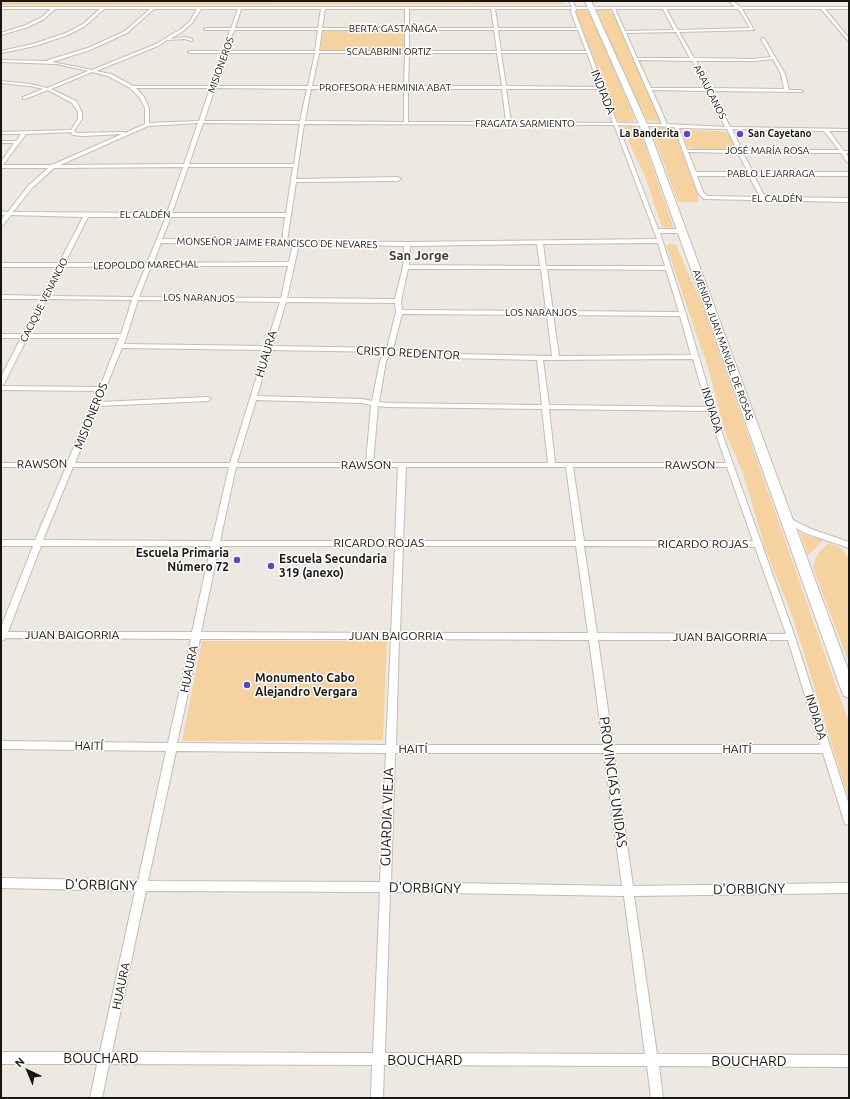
<!DOCTYPE html>
<html>
<head>
<meta charset="utf-8">
<style>
	body { margin:0 }
	#map { position:relative; width:850px; height:1099px; overflow:hidden; background:#ede8e1; font-family:Ubuntu,sans-serif }
	canvas { display:block }
	.frame { position:absolute; inset:0; border:2px solid #181614; pointer-events:none }
	.north { position:absolute; left:8px; top:1051px; width:40px; height:40px; -webkit-text-stroke:3px #fff; paint-order:stroke; rotate:316deg; font-size:11px; font-weight:700; line-height:16px; text-align:center; color:#181614 }
	.north::after { content:''; display:block; margin:auto; width:14px; height:18px; background:#181614; clip-path:polygon(50% 0,100% 100%,50% 72%,0 100%) }
</style>
</head>
<body>
<div id="map">
<canvas width="850" height="1099"></canvas>
<div class="frame"></div>
<div class="north">N</div>
</div>
<script>
const context = document.querySelector('canvas').getContext('2d');
context.lineJoin = 'round';
function fill(path, color) { context.fillStyle = color; context.fill(path, 'evenodd'); }
const toPath = rows => new Path2D(rows.map(r => 'M' + r).join(''));
function strokePath(path, color, width, dash) { context.strokeStyle = color; context.lineWidth = width; context.lineCap = dash ? 'butt' : 'round'; context.setLineDash(dash || []); context.stroke(path); }
function write(font, color, halo, rows, align = 'center') {
  context.font = font + ' Ubuntu,sans-serif'; context.lineWidth = 3; context.setLineDash([]); context.textBaseline = 'middle'; context.strokeStyle = halo; context.fillStyle = color; for (const [text, x, y, turn = 0] of rows) {
    context.save(); context.translate(x, y); context.rotate((+turn || 0) * Math.PI / 180); context.textAlign = isNaN(turn) ? turn : align; if (halo) context.strokeText(text, 0, 0); context.fillText(text, 0, 0); context.restore();
  }
}
fill(toPath([
	[1,1,563,1,563,4,1,5],
	[579,9,588,11,596,25,634,117,635,119,633,121,622,122,617,120,575,11],
	[600,9,609,10,616,18,661,121,660,122,647,120,613,51,597,10],
	[324,29,404,29,404,50,319,51],
	[635,126,640,130,673,226,670,228,662,227,645,176,631,147,624,127],
	[660,127,674,130,698,194,698,202,678,202,652,132,656,128],
	[685,130,722,131,728,133,736,148,733,149,693,149,687,147,681,131],
	[671,244,676,245,704,309,849,723,849,800,793,618,765,548,742,470,726,435,708,368,666,245],
	[800,533,814,538,824,539,808,556],
	[829,543,841,548,849,559,849,663,813,568,815,559,820,551],
	[202,641,387,641,383,740,182,741]
]), '#f6d2a0');
const minor = toPath([
	[569,1,573,1,575,7,735,7,729,1,733,1,740,7,849,7,849,9,825,9,849,38,849,42,821,9,742,9,754,30,679,32,694,58,754,59,771,57,761,39,764,38,785,74,789,90,801,90,803,91,801,92,713,91,730,127,849,129,849,131,829,131,844,151,849,151,849,153,846,153,849,158,849,162,847,162,841,153,743,153,753,172,849,172,849,176,754,176,765,197,849,198,849,202,704,199,698,193,674,127,618,125,658,229,682,229,685,231,682,233,660,233,686,314,718,422,795,637,849,805,849,825,845,824,844,821,823,753,614,753,633,886,849,883,849,893,634,896,657,1054,849,1055,849,1067,659,1066,663,1098,651,1098,647,1066,384,1065,383,1098,371,1098,372,1065,109,1064,102,1098,90,1098,97,1064,1,1064,1,1052,100,1052,135,891,1,888,1,878,138,881,166,751,1,749,1,741,168,743,191,639,5,638,4,640,1,641,1,627,33,546,1,546,1,540,35,540,66,467,1,467,1,463,67,463,98,391,1,390,1,377,21,338,1,338,1,334,23,334,41,299,1,299,1,295,42,296,57,267,1,267,1,263,59,263,83,217,11,215,3,225,1,226,1,220,5,215,1,215,1,211,8,212,28,186,48,168,1,168,1,162,14,143,1,143,1,141,16,141,21,134,1,134,1,132,71,130,78,119,78,112,72,103,48,90,25,99,23,99,23,97,43,89,30,86,1,83,1,81,30,84,47,88,88,71,57,64,1,62,1,60,47,61,48,60,88,48,125,31,150,9,104,9,85,26,68,35,35,46,1,53,1,51,33,44,66,33,83,24,100,9,55,9,44,19,28,27,1,35,1,33,26,25,42,17,51,9,1,9,1,7,572,7,569,1],
	[154,9,197,9,190,21,181,29,156,44,92,70,52,62,90,50,127,33,154,9],
	[201,9,238,9,231,28,206,28,204,29,206,30,230,30,223,51,190,51,188,52,190,53,222,53,211,86,133,86,111,74,96,71,158,46,167,40,185,39,192,41,192,39,185,37,170,39,183,31,192,23,201,9],
	[241,9,321,9,318,28,235,28,241,9],
	[325,9,405,9,405,28,322,28,325,9],
	[409,9,491,9,494,28,409,28,409,9],
	[495,9,572,9,571,12,577,28,498,28,495,9],
	[576,9,612,9,662,124,617,123,575,12,576,9],
	[615,9,663,9,674,30,625,31,615,9],
	[666,9,738,9,741,13,750,28,678,30,666,9],
	[234,30,318,30,315,51,227,51,234,30],
	[322,30,405,30,405,51,319,51,322,30],
	[409,30,494,30,497,51,409,51,409,30],
	[498,30,578,30,586,51,501,51,498,30],
	[676,32,690,58,637,58,626,33,676,32],
	[227,53,315,53,308,86,215,86,227,53],
	[319,53,405,53,404,86,312,86,319,53],
	[409,53,497,53,502,86,408,86,409,53],
	[501,53,587,53,599,87,506,86,501,53],
	[773,59,781,74,784,89,711,88,696,61,754,61,773,59],
	[638,60,692,61,707,88,651,88,638,60],
	[92,72,108,76,130,88,140,98,145,108,145,124,125,133,123,132,76,133,74,131,82,119,82,112,76,101,51,89,92,72],
	[136,88,210,88,199,121,149,123,149,108,144,97,136,88],
	[215,88,307,89,300,121,204,121,215,88],
	[311,89,404,89,404,122,305,121,311,89],
	[408,89,502,89,506,122,408,122,408,89],
	[506,89,600,89,613,123,511,122,506,89],
	[652,90,708,91,725,127,667,124,652,90],
	[198,123,184,164,60,165,148,126,198,123],
	[203,123,300,124,294,164,189,164,203,123],
	[304,124,614,125,657,239,407,242,287,241,296,182,398,181,401,179,398,177,296,179,304,124],
	[679,128,727,129,737,150,687,150,679,128],
	[732,129,824,131,839,150,742,150,732,129],
	[71,132,73,135,82,136,122,134,52,165,3,165,26,134,71,132],
	[688,152,738,153,748,172,696,172,688,152],
	[183,167,167,213,13,212,32,188,54,168,183,167],
	[188,167,293,167,286,213,172,213,188,167],
	[697,176,749,176,760,197,707,196,703,192,697,176],
	[88,217,166,217,147,263,65,263,88,217],
	[171,217,285,217,282,241,162,239,171,217],
	[161,243,284,245,293,244,289,262,153,263,161,243],
	[658,243,665,266,546,266,543,244,658,243],
	[299,244,404,246,403,267,395,299,287,298,299,244],
	[537,244,540,266,409,265,410,246,537,244],
	[146,266,133,297,48,296,63,267,146,266],
	[151,266,288,266,281,298,139,297,151,266],
	[408,269,541,269,546,311,402,310,401,301,408,269],
	[547,269,666,270,679,312,553,311,547,269],
	[47,299,132,300,121,334,29,334,47,299],
	[138,300,280,302,266,346,124,344,138,300],
	[286,302,395,303,396,312,387,348,273,346,286,302],
	[402,314,547,315,552,356,407,353,393,349,402,314],
	[553,315,680,316,691,355,559,356,553,315],
	[27,338,119,338,100,387,1,386,4,384,27,338],
	[122,348,265,350,230,463,75,463,98,406,208,401,211,399,208,397,100,402,122,348],
	[271,350,386,352,380,361,372,401,362,399,257,396,271,350],
	[392,353,407,357,537,360,542,405,386,403,379,402,386,361,392,353],
	[693,359,707,407,549,405,543,360,693,359],
	[256,400,362,403,371,405,366,463,237,463,256,400],
	[378,406,386,407,542,409,548,463,373,463,378,406],
	[549,409,708,411,726,463,555,463,549,409],
	[73,467,229,467,212,541,43,540,73,467],
	[236,467,398,467,395,541,220,541,236,467],
	[406,467,566,467,576,541,403,541,406,467],
	[573,467,727,467,753,541,584,541,573,467],
	[41,546,211,546,192,632,8,632,41,546],
	[219,546,395,546,391,633,201,632,219,546],
	[403,546,576,546,588,633,400,633,403,546],
	[584,546,755,547,786,634,597,633,584,546],
	[200,639,391,639,386,745,177,743,200,639],
	[399,639,589,640,603,745,396,745,399,639],
	[598,640,788,640,820,745,613,745,598,640],
	[176,751,386,753,380,882,148,881,176,751],
	[395,753,604,753,622,886,391,882,395,753],
	[146,891,380,892,373,1053,112,1052,146,891],
	[390,892,624,896,645,1054,385,1053,390,892],
	[787,517,811,529,849,542,849,548,805,533,784,522,783,520,787,517]
]);
const primary = toPath([
	[585,1,591,1,647,124,849,672,849,698,844,696,842,692,639,124,585,1]
]);
strokePath(minor, '#c1bdb6', 2);
strokePath(primary, '#c1bdb6', 2);
fill(minor, '#fff');
fill(primary, '#fff');
for (const [x, y, r, color] of [
	[687,134,4,"#5d47bf"],
	[740,134,4,"#5d47bf"],
	[237,560,4,"#5d47bf"],
	[271,566,4,"#5d47bf"],
	[247,685,4,"#5d47bf"]
]) { const dot = new Path2D(); dot.arc(x, y, r, 0, 2 * Math.PI); context.fillStyle = color; context.fill(dot); strokePath(dot, '#fff', 1.5); }
write('10px', '#181614', '#fff', [
	["BERTA GASTAÑAGA",393,29],
	["SCALABRINI ORTIZ",389,52],
	["MISIONEROS",221,65,-70],
	["PROFESORA HERMINIA ABAT",385,88],
	["ARAUCANOS",710,92,63],
	["FRAGATA SARMIENTO",525,124],
	["JOSÉ MARÍA ROSA",767,151],
	["PABLO LEJARRAGA",771,174],
	["EL CALDÉN",777,199],
	["EL CALDÉN",145,215],
	["MONSEÑOR JAIME FRANCISCO DE NEVARES",277,243,1],
	["LEOPOLDO MARECHAL",146,265,-1],
	["LOS NARANJOS",199,298,1],
	["CACIQUE VENANCIO",44,300,-63],
	["LOS NARANJOS",541,313],
	["AVENIDA JUAN MANUEL DE ROSAS",723,345,70]
]);
write('bold 10px', '#181614', '#fff', [
	["La Banderita",679,134],
	["San Cayetano",748,134,"left"]
], 'right');
write('12px', '#181614', '#fff', [
	["INDIADA",603,92,68],
	["CRISTO REDENTOR",408,353,3],
	["HUAURA",266,354,-73],
	["INDIADA",712,410,72],
	["MISIONEROS",91,416,-68],
	["RAWSON",42,464,-1],
	["RAWSON",366,465],
	["RAWSON",690,465],
	["RICARDO ROJAS",379,543],
	["RICARDO ROJAS",703,544],
	["JUAN BAIGORRIA",72,635],
	["JUAN BAIGORRIA",396,636],
	["JUAN BAIGORRIA",720,637],
	["HUAURA",189,669,-78],
	["INDIADA",816,717,73],
	["HAITÍ",89,746,1],
	["HAITÍ",413,749],
	["HAITÍ",737,749],
	["HUAURA",121,986,-78]
]);
write('bold 12px', '#181614', '#fff', [
	["Escuela Primaria",229,553,"right"],
	["Número 72",229,567,"right"],
	["Escuela Secundaria",279,559],
	["319 (anexo)",279,573],
	["Monumento Cabo",255,678],
	["Alejandro Vergara",255,692]
], 'left');
write('bold 13px', '#403c37', '#fff', [
	["San Jorge",419,256]
]);
write('14px', '#181614', '#fff', [
	["PROVINCIAS UNIDAS",613,782,82],
	["GUARDIA VIEJA",387,817,-88],
	["D'ORBIGNY",101,885,1],
	["D'ORBIGNY",425,888,1],
	["D'ORBIGNY",749,889,-1],
	["BOUCHARD",101,1058],
	["BOUCHARD",425,1060],
	["BOUCHARD",749,1061]
]);
</script>
</body>
</html>
